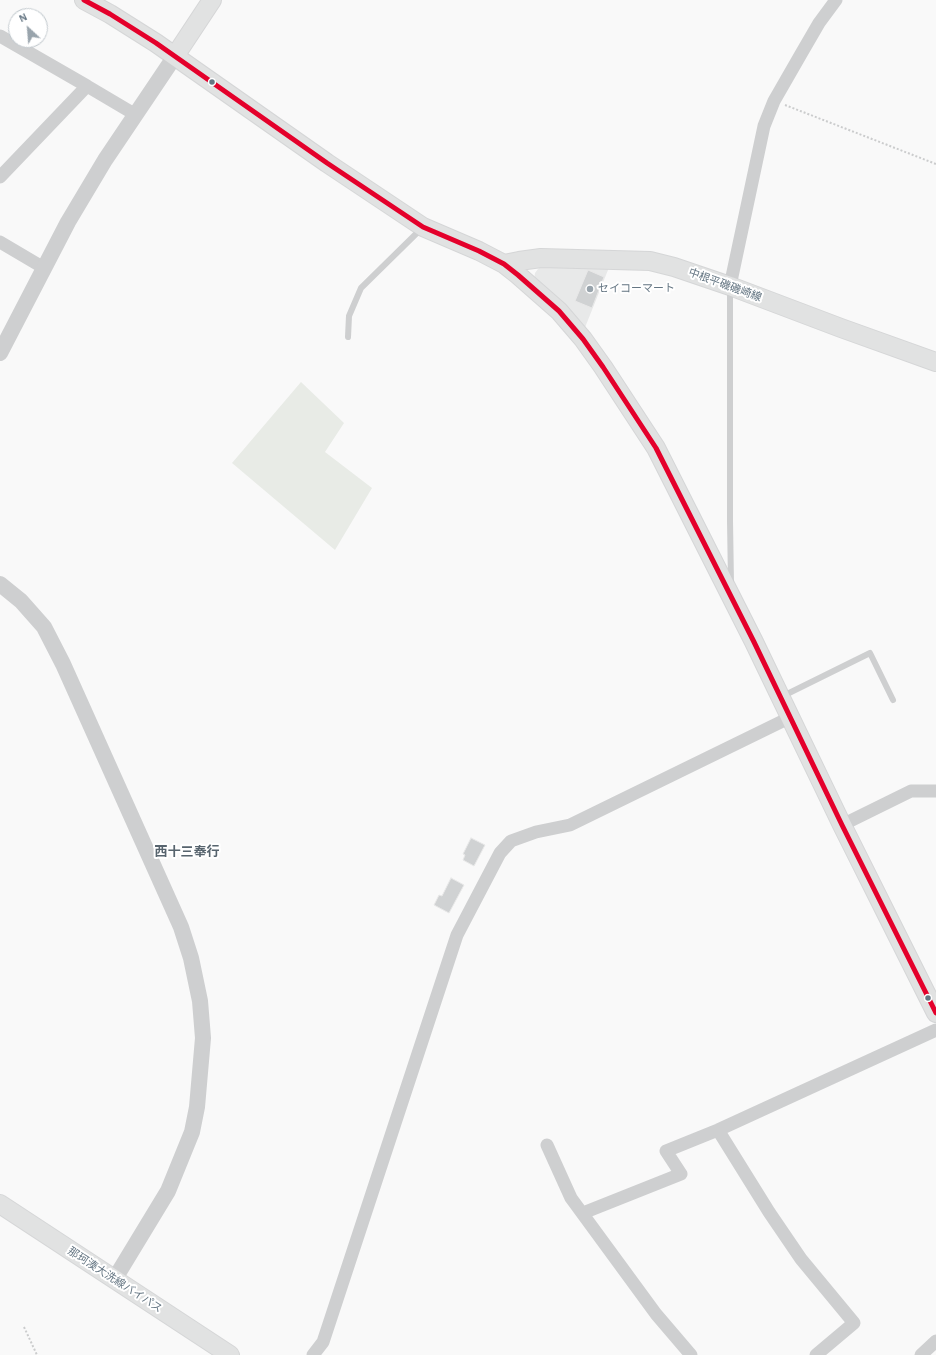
<!DOCTYPE html>
<html>
<head>
<meta charset="utf-8">
<style>
	body { margin:0 }
	#map { position:relative; width:936px; height:1355px; overflow:hidden; background:#f9f9f9; font-family:"Alegreya Sans",sans-serif }
	canvas { display:block }
	.north { position:absolute; left:8px; top:8px; width:40px; height:40px; box-sizing:border-box; background:#fff; border:1px solid #c1c8cd; border-radius:50%; rotate:334deg; font-size:11px; font-weight:700; line-height:16px; text-align:center; color:#657683 }
	.north::after { content:''; display:block; margin:auto; width:14px; height:18px; background:#99a4ac; clip-path:polygon(50% 0,100% 100%,50% 72%,0 100%) }
</style>
</head>
<body>
<div id="map">
<canvas width="936" height="1355"></canvas>
<div class="north">N</div>
</div>
<script>
const context = document.querySelector('canvas').getContext('2d');
context.lineJoin = 'round';
function fill(path, color) { context.fillStyle = color; context.fill(path, 'evenodd'); }
const toPath = rows => new Path2D(rows.map(r => 'M' + r).join(''));
function strokePath(path, color, width, dash) { context.strokeStyle = color; context.lineWidth = width; context.lineCap = dash ? 'butt' : 'round'; context.setLineDash(dash || []); context.stroke(path); }
function write(font, color, halo, rows, align = 'center') {
  context.font = font + ' "Alegreya Sans","Noto Sans JP",sans-serif'; context.lineWidth = 4; context.setLineDash([]); context.textBaseline = 'middle'; context.strokeStyle = halo; context.fillStyle = color; for (const [text, x, y, turn = 0] of rows) {
    context.save(); context.translate(x, y); context.rotate((+turn || 0) * Math.PI / 180); context.textAlign = isNaN(turn) ? turn : align; if (halo) context.strokeText(text, 0, 0); context.fillText(text, 0, 0); context.restore();
  }
}
fill(toPath([
	[543,265,610,265,584,330,534,280,535,273,538,269]
]), '#e8e9e9');
fill(toPath([
	[301,382,344,423,325,452,372,488,335,550,232,463]
]), '#e8ebe6');
const building = toPath([
	[588,270,604,277,592,308,575,301,588,270],
	[471,838,485,845,474,866,463,860,465,855,463,854,471,838],
	[451,878,464,885,449,913,434,905,439,895,442,896,451,878]
]);
fill(building, '#d0d2d3');
strokePath(building, '#e8e8e8', 1);
const secondary = toPath([
	[84,0,110,14,156,43,327,163,423,227,479,251,504,264,518,275,559,311,583,339,603,367,656,448,754,642,842,825,936,1013],
	[175,56,212,0],
	[504,264,519,261,541,258,650,261,674,267,730,286,841,328,936,362],
	[0,1204,230,1355]
]);
strokePath(secondary, '#d5d6d7', 20);
strokePath(toPath([
	[785,105,936,164],
	[24,1327,37,1355]
]), '#cbcccd', 2, [2, 2]);
strokePath(toPath([
	[730,288,730,521,731,583],
	[348,337,349,316,361,288,422,228],
	[783,696,870,653,893,700]
]), '#cecfd0', 6);
strokePath(toPath([
	[0,36,87,86],
	[0,177,87,86,136,115],
	[0,242,44,268],
	[730,286,764,126,774,101,801,54,819,23,836,0],
	[842,825,911,791,936,791],
	[718,1130,769,1212,801,1259,854,1323,816,1355],
	[547,1145,571,1198,656,1314,691,1355],
	[583,1213,681,1174,666,1151,718,1130,936,1030],
	[313,1355,323,1342,457,935,500,853,511,841,536,832,570,825,791,717],
	[921,1355,936,1341]
]), '#cecfd0', 13);
strokePath(toPath([
	[0,353,68,222,105,160,175,56],
	[0,584,21,601,44,627,63,664,181,927,191,958,200,1001,203,1038,197,1107,192,1132,168,1191,114,1280]
]), '#cecfd0', 16);
strokePath(secondary, '#e1e2e2', 18);
strokePath(toPath([
	[84,0,110,14,156,43,327,163,423,227,479,251,504,264,518,275,559,311,583,339,603,367,656,448,754,642,842,825,936,1013]
]), '#e4002b', 5);
for (const [x, y, r, color] of [
	[212,82,3.5,"#657683"],
	[590,289,4,"#99a4ac"],
	[928,998,3.5,"#657683"]
]) { const dot = new Path2D(); dot.arc(x, y, r, 0, 2 * Math.PI); context.fillStyle = color; context.fill(dot); strokePath(dot, '#fff', 1.5); }
write('11px', '#657683', '#fff', [
	["中根平磯磯崎線",725,285,20],
	["那珂湊大洗線バイパス",115,1280,33]
]);
write('11px', '#657683', '#fff', [
	["セイコーマート",598,289]
], 'left');
write('bold 13px', '#57646e', '#fff', [
	["西十三奉行",187,852]
]);
</script>
</body>
</html>
